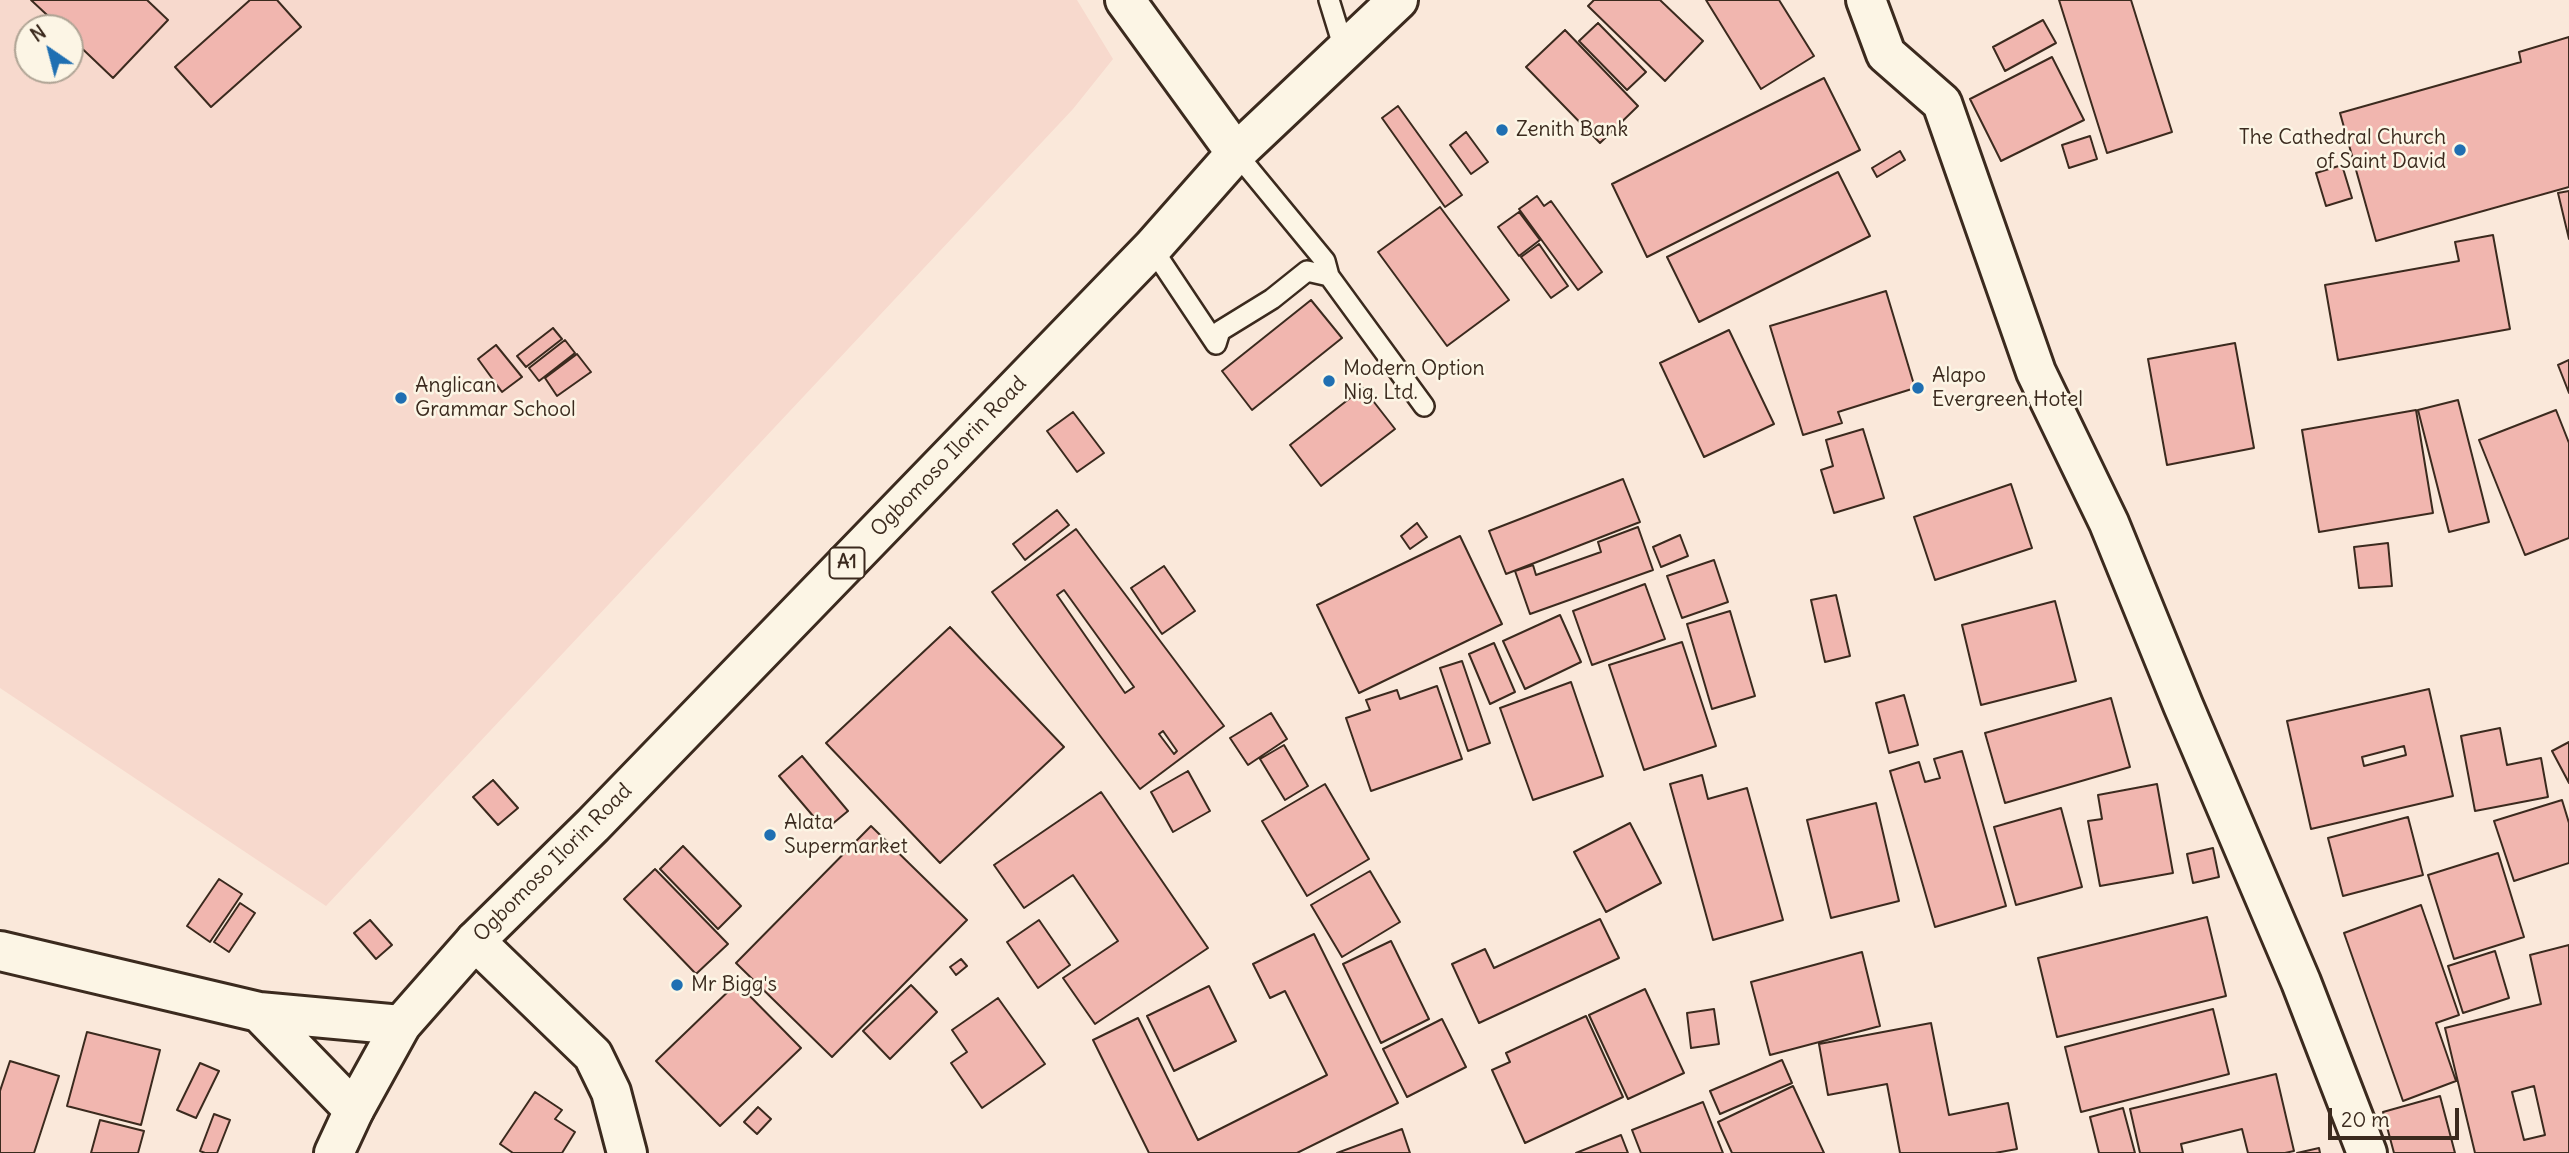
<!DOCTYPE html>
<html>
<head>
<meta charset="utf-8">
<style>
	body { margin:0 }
	#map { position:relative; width:2569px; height:1153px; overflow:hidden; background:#fae8da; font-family:Delius,sans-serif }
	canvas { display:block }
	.north { position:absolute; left:14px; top:14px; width:70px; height:70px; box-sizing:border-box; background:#fcf5e5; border:2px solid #afa495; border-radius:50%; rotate:325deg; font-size:19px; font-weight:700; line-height:28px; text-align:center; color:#3b2a1e }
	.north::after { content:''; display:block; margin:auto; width:24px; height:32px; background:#1f6fb2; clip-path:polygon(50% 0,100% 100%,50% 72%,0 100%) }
	.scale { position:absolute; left:2328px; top:1108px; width:131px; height:32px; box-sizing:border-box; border:4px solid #3b2a1e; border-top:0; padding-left:9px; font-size:21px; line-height:24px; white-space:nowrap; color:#3b2a1e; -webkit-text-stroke:5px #fcf5e5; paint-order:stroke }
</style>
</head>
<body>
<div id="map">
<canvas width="2569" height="1153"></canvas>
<div class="north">N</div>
<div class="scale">20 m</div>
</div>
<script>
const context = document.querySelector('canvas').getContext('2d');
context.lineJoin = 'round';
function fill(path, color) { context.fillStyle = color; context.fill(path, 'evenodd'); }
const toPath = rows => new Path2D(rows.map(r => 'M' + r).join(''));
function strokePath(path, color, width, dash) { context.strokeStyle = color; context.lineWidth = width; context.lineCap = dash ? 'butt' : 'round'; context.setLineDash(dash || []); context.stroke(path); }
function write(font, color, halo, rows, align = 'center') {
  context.font = font + ' Delius,sans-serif'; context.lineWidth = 5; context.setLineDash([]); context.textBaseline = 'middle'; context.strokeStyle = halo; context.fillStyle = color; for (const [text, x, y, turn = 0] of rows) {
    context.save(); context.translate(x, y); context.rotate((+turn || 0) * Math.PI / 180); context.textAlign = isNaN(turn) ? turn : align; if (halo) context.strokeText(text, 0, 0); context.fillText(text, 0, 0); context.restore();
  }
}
fill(toPath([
	[0,0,1077,0,1113,59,1073,109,326,906,0,688],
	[28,28,70,28,70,70,28,70]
]), '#f7d9cd');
const building = toPath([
	[31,0,147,0,168,20,113,78,70,37,70,28,61,28,31,0],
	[250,0,277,0,301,27,211,107,175,67,250,0],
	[1594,0,1660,0,1703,41,1665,81,1588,6,1594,0],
	[1706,0,1779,0,1814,56,1761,89,1706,0],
	[2059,0,2131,0,2172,132,2107,153,2059,0],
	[2043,20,2056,43,2005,71,1993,47,2043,20],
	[1598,23,1646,72,1627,90,1579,41,1598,23],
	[1565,30,1638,106,1600,143,1526,67,1565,30],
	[2569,37,2569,187,2376,241,2340,113,2521,62,2519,52,2569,37],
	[2052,57,2084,120,2001,161,1970,99,2052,57],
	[1824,78,1860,150,1647,257,1612,184,1824,78],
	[1398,106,1462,195,1445,207,1382,118,1398,106],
	[1466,132,1488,162,1471,174,1450,145,1466,132],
	[2090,136,2097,159,2069,168,2062,145,2090,136],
	[1900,151,1905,160,1877,177,1872,168,1900,151],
	[2342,165,2352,198,2326,206,2316,173,2342,165],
	[1838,172,1870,236,1699,322,1667,257,1838,172],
	[2569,191,2569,239,2558,193,2569,191],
	[1537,196,1544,206,1551,201,1602,272,1578,290,1519,209,1537,196],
	[1440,207,1509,300,1447,346,1378,252,1440,207],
	[1519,212,1540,240,1519,256,1498,227,1519,212],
	[2493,235,2510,329,2338,360,2325,285,2459,261,2455,242,2493,235],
	[1539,244,1568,286,1551,298,1521,257,1539,244],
	[1886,291,1915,388,1838,412,1842,423,1803,435,1770,326,1886,291],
	[1311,300,1342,338,1252,410,1222,371,1311,300],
	[553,328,562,339,526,367,517,356,553,328],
	[1729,330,1774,424,1704,457,1660,363,1729,330],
	[565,340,575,353,539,381,529,368,565,340],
	[2235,343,2254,448,2167,465,2148,359,2235,343],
	[496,345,522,377,502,392,478,359,496,345],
	[577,354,591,372,557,396,545,378,577,354],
	[2569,360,2569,393,2558,365,2569,360],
	[1363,388,1395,429,1321,486,1290,445,1363,388],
	[2458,400,2489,522,2449,532,2418,410,2458,400],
	[2416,410,2433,513,2319,532,2302,430,2416,410],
	[2556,410,2569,443,2569,538,2525,555,2479,440,2556,410],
	[1073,412,1104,453,1077,472,1047,431,1073,412],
	[1863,429,1884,498,1834,513,1821,470,1833,466,1826,440,1863,429],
	[1623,479,1640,522,1506,574,1489,531,1623,479],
	[2011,484,2032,548,1935,580,1914,517,2011,484],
	[1057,510,1069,525,1025,560,1013,544,1057,510],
	[1417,523,1427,537,1410,549,1401,536,1417,523],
	[1638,527,1653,570,1530,614,1515,571,1533,565,1536,575,1601,552,1598,542,1638,527],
	[1076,529,1224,726,1140,789,992,592,1076,529],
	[1064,590,1134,687,1125,693,1057,595,1064,590],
	[1163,731,1177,751,1174,754,1159,734,1163,731],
	[1680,535,1688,556,1661,567,1653,547,1680,535],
	[1460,536,1502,624,1359,693,1317,605,1460,536],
	[2388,543,2392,586,2359,588,2354,547,2388,543],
	[1714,560,1728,602,1682,618,1667,576,1714,560],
	[1164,566,1195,611,1162,634,1131,588,1164,566],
	[1645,584,1665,639,1592,665,1573,611,1645,584],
	[1836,595,1850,656,1825,662,1811,600,1836,595],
	[2055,601,2076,681,1981,705,1962,625,2055,601],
	[1730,611,1755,696,1712,709,1687,624,1730,611],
	[1560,615,1581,662,1525,689,1503,641,1560,615],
	[950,627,1064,747,940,863,826,743,950,627],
	[1682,642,1716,746,1644,770,1609,665,1682,642],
	[1494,643,1515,692,1490,704,1469,654,1494,643],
	[1462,661,1490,743,1468,751,1440,668,1462,661],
	[1571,682,1603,776,1533,800,1500,708,1571,682],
	[1437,686,1462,759,1371,791,1346,718,1370,710,1366,700,1397,690,1400,699,1437,686],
	[2429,689,2453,796,2311,829,2287,721,2429,689],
	[2404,746,2406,755,2364,766,2362,757,2404,746],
	[1904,695,1918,745,1889,753,1876,703,1904,695],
	[2111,698,2130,767,2005,803,1985,733,2111,698],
	[1271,713,1287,739,1248,765,1230,738,1271,713],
	[2500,728,2507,765,2541,758,2548,797,2475,811,2461,736,2500,728],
	[2569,742,2569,783,2552,751,2569,742],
	[1284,745,1308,786,1285,800,1260,759,1284,745],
	[1962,751,2006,906,1935,927,1890,771,1919,762,1925,782,1940,778,1934,759,1962,751],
	[802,756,848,811,825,830,779,776,802,756],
	[1188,771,1210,811,1173,832,1151,792,1188,771],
	[1702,775,1708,799,1747,788,1783,920,1713,940,1670,784,1702,775],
	[493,780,518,808,498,825,473,797,493,780],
	[1325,784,1369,859,1307,896,1262,821,1325,784],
	[2157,784,2173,873,2100,886,2088,821,2102,819,2098,795,2157,784],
	[1101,792,1208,948,1095,1024,1063,978,1118,941,1073,875,1024,908,994,865,1101,792],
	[2562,800,2569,823,2569,863,2514,881,2494,821,2562,800],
	[1876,803,1899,901,1831,918,1807,820,1876,803],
	[2061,808,2082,887,2016,905,1994,827,2061,808],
	[2408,817,2423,875,2343,896,2328,838,2408,817],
	[1630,823,1661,883,1606,912,1574,852,1630,823],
	[871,826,967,920,832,1057,736,963,871,826],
	[683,846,741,906,718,929,660,869,683,846],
	[2213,848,2219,877,2193,883,2187,854,2213,848],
	[2498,853,2524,937,2454,959,2428,875,2498,853],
	[655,869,728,944,696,974,624,899,655,869],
	[1370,871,1400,922,1342,957,1311,905,1370,871],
	[219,879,242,894,210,942,187,926,219,879],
	[240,903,255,913,229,952,214,942,240,903],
	[2421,905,2459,1015,2436,1023,2456,1081,2403,1101,2344,933,2421,905],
	[2207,917,2226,996,2057,1037,2038,958,2207,917],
	[1600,919,1619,958,1479,1023,1452,964,1485,949,1494,968,1600,919],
	[370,920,392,945,376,959,354,933,370,920],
	[1039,920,1070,965,1038,988,1007,942,1039,920],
	[1314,934,1398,1103,1297,1153,1149,1153,1093,1040,1138,1018,1198,1140,1327,1075,1285,991,1270,998,1253,964,1314,934],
	[1391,941,1429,1019,1381,1043,1343,964,1391,941],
	[2569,945,2569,1153,2475,1153,2445,1028,2541,1004,2530,955,2569,945],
	[2534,1086,2545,1135,2524,1140,2512,1092,2534,1086],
	[2495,951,2509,998,2463,1013,2448,966,2495,951],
	[1862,952,1880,1026,1770,1055,1751,982,1862,952],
	[961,959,967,966,956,975,950,967,961,959],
	[737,983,801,1048,720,1126,656,1061,737,983],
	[911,985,937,1012,890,1059,863,1031,911,985],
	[1209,986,1236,1041,1174,1071,1147,1016,1209,986],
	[1645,989,1684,1073,1628,1099,1589,1015,1645,989],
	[998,998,1045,1064,982,1108,951,1063,967,1052,952,1030,998,998],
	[1714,1009,1719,1044,1691,1048,1687,1013,1714,1009],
	[2213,1009,2229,1074,2081,1112,2065,1047,2213,1009],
	[1586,1016,1623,1097,1525,1143,1492,1070,1510,1062,1506,1053,1586,1016],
	[1442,1019,1466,1067,1407,1097,1383,1049,1442,1019],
	[1931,1023,1949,1115,2008,1103,2017,1149,1995,1153,1900,1153,1887,1084,1828,1095,1819,1044,1931,1023],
	[87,1032,160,1050,141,1125,67,1106,87,1032],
	[1782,1060,1792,1083,1720,1114,1710,1091,1782,1060],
	[10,1061,59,1076,34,1153,0,1153,0,1091,10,1061],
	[200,1063,219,1071,196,1118,177,1110,200,1063],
	[2276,1074,2294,1151,2285,1153,2248,1153,2242,1129,2181,1144,2183,1153,2140,1153,2130,1109,2276,1074],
	[1793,1086,1824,1153,1732,1153,1718,1122,1793,1086],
	[535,1092,562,1110,555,1119,575,1132,562,1153,513,1153,500,1144,535,1092],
	[2440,1096,2455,1153,2394,1153,2383,1112,2440,1096],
	[1703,1102,1723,1153,1641,1153,1632,1130,1703,1102],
	[758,1107,771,1119,757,1134,744,1122,758,1107],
	[2123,1108,2135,1153,2099,1153,2090,1117,2123,1108],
	[214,1114,230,1120,217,1153,205,1153,200,1151,214,1114],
	[100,1120,144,1131,138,1153,91,1153,100,1120],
	[1402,1129,1410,1153,1337,1153,1402,1129],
	[1621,1135,1628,1153,1576,1153,1621,1135],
	[2319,1148,2320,1153,2297,1153,2319,1148]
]);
fill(building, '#f1b6af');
strokePath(building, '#3b2a1e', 2);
const lane = toPath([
	[1329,0,1345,52],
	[1152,248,1216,344,1220,331,1272,299,1307,271,1329,276,1325,261,1236,153],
	[1329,276,1424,406]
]);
const street = toPath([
	[1125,0,1236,153],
	[475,941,593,1055,611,1092,627,1153],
	[0,951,259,1012,401,1025],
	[259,1012,354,1110]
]);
const secondary = toPath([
	[1866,0,1886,54,1942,103,2036,372,2109,523,2183,705,2301,982,2367,1153]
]);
const highway = toPath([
	[334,1153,354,1110,401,1025,475,941,593,825,1152,248,1236,153,1398,0]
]);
strokePath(lane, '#3b2a1e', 24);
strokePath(street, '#3b2a1e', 44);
strokePath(secondary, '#3b2a1e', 44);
strokePath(highway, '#3b2a1e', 44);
strokePath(lane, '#fcf5e5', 19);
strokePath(street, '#fcf5e5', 38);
strokePath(secondary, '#fcf5e5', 38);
strokePath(highway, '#fcf5e5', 38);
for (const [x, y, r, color] of [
	[1502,130,7,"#1f6fb2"],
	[2460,150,7,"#1f6fb2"],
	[1329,381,7,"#1f6fb2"],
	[1918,388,7,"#1f6fb2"],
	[401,398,7,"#1f6fb2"],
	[770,835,7,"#1f6fb2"],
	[677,985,7,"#1f6fb2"]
]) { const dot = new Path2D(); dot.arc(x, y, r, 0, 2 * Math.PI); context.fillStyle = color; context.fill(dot); strokePath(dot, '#fcf5e5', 2.5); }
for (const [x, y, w] of [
	[847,563,35]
]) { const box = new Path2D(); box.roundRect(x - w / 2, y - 15.5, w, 31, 5); context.fillStyle = '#fcf5e5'; context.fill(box); strokePath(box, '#3b2a1e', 2); }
write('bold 19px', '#3b2a1e', null, [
	["A1",847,563]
]);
write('21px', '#3b2a1e', '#fcf5e5', [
	["Zenith Bank",1516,130],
	["The Cathedral Church",2446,138,"right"],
	["of Saint David",2446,162,"right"],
	["Modern Option",1343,369],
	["Nig. Ltd.",1343,393],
	["Alapo",1932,376],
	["Evergreen Hotel",1932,400],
	["Anglican",415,386],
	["Grammar School",415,410],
	["Alata",784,823],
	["Supermarket",784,847],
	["Mr Bigg's",691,985]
], 'left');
write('21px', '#3b2a1e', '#fcf5e5', [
	["Ogbomoso Ilorin Road",949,457,-46],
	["Ogbomoso Ilorin Road",553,863,-45]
]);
</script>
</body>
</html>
